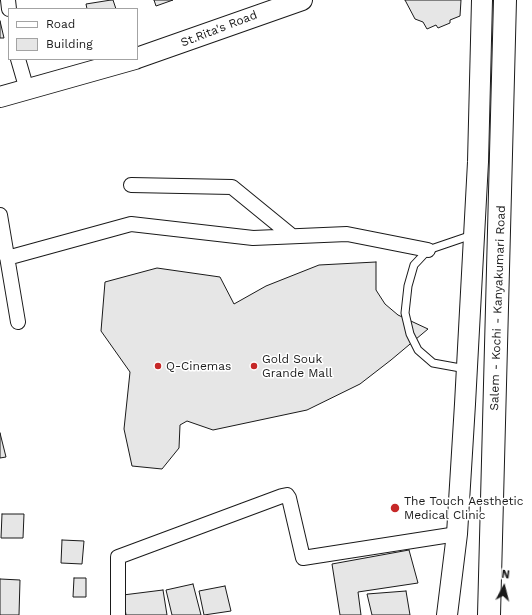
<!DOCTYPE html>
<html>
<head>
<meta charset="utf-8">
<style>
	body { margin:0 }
	#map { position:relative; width:532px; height:615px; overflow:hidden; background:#fff; font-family:"Work Sans",sans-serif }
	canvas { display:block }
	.legend { position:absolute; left:8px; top:8px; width:130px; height:52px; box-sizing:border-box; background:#fff; border:1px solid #a3a3a3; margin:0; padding:5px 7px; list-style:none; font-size:12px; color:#1a1a1a }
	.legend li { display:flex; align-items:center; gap:8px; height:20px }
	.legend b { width:20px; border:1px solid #a3a3a3 }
	.north { position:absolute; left:484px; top:567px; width:40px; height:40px; -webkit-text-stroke:3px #fff; paint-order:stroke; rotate:7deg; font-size:11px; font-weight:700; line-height:16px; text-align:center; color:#1a1a1a }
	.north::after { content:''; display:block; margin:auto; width:14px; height:18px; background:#1a1a1a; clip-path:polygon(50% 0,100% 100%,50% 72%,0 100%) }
</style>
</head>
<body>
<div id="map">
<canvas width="532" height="615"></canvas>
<ul class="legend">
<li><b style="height:5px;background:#fff"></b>Road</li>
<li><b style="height:11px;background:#e6e6e6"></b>Building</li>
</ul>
<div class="north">N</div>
</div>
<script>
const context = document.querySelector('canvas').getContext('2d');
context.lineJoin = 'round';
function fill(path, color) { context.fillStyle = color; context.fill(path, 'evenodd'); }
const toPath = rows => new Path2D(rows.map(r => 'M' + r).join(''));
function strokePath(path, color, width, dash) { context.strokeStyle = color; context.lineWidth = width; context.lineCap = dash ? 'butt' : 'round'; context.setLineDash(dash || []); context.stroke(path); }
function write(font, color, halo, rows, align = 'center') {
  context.font = font + ' "Work Sans",sans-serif'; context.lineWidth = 3; context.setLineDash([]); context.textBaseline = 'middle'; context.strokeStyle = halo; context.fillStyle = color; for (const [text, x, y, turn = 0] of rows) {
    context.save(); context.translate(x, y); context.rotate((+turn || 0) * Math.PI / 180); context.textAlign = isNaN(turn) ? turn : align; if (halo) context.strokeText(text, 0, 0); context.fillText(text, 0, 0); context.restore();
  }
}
const building = toPath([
	[111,0,113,0,116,9,87,9,86,4,111,0],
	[154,0,173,0,156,6,154,0],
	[405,0,461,0,460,16,450,20,450,23,438,28,436,25,427,29,423,22,415,19,405,0],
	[0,21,4,38,0,38,0,21],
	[376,262,376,290,385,304,398,315,428,329,391,360,360,384,307,410,213,430,187,421,180,425,179,448,162,469,132,466,124,429,130,372,101,331,105,282,157,268,220,277,234,304,266,286,319,265,376,262],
	[0,433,6,457,0,458,0,433],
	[2,514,24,514,23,538,1,538,2,514],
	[62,540,84,541,82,564,61,563,62,540],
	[409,550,418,583,358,592,361,615,340,615,332,564,409,550],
	[74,578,86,578,86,597,73,597,74,578],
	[0,579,20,580,19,615,0,615,0,579],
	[193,584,201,615,172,615,166,590,193,584],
	[225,586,231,611,204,615,199,591,225,586],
	[163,590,167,615,126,615,123,595,163,590],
	[406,591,410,615,372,615,367,594,406,591]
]);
fill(building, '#e6e6e6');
strokePath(building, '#1a1a1a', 1);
const lane = toPath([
	[466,369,433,363,418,350,410,334,405,313,408,286,414,265,428,250,472,235]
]);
const street = toPath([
	[8,0,9,9],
	[18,59,27,90],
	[131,185,232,187,292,236],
	[0,215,18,322],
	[7,258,131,224,253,238,347,234,428,250],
	[118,615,118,557,282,496,287,495,289,498,303,558,457,534]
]);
const secondary = toPath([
	[137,58,302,0],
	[0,97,135,59],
	[447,615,457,534,465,404,478,162,482,0]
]);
const highway = toPath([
	[489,615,505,0]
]);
strokePath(lane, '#1a1a1a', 9);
strokePath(street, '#1a1a1a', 16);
strokePath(secondary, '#1a1a1a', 22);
strokePath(highway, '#1a1a1a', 24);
strokePath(lane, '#fff', 7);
strokePath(street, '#fff', 14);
strokePath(secondary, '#fff', 20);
strokePath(highway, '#fff', 22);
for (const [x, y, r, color] of [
	[158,366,4,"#c62828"],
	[254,366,4,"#c62828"],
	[395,508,5,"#c62828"]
]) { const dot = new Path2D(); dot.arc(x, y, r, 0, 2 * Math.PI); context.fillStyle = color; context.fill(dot); strokePath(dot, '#fff', 1.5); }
write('12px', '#1a1a1a', '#fff', [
	["St.Rita's Road",219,29,-21],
	["Salem - Kochi - Kanyakumari Road",498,308,-88]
]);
write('12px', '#1a1a1a', '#fff', [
	["Gold Souk",262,359],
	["Grande Mall",262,373],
	["Q-Cinemas",166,366],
	["The Touch Aesthetic",404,501],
	["Medical Clinic",404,515]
], 'left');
</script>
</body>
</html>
